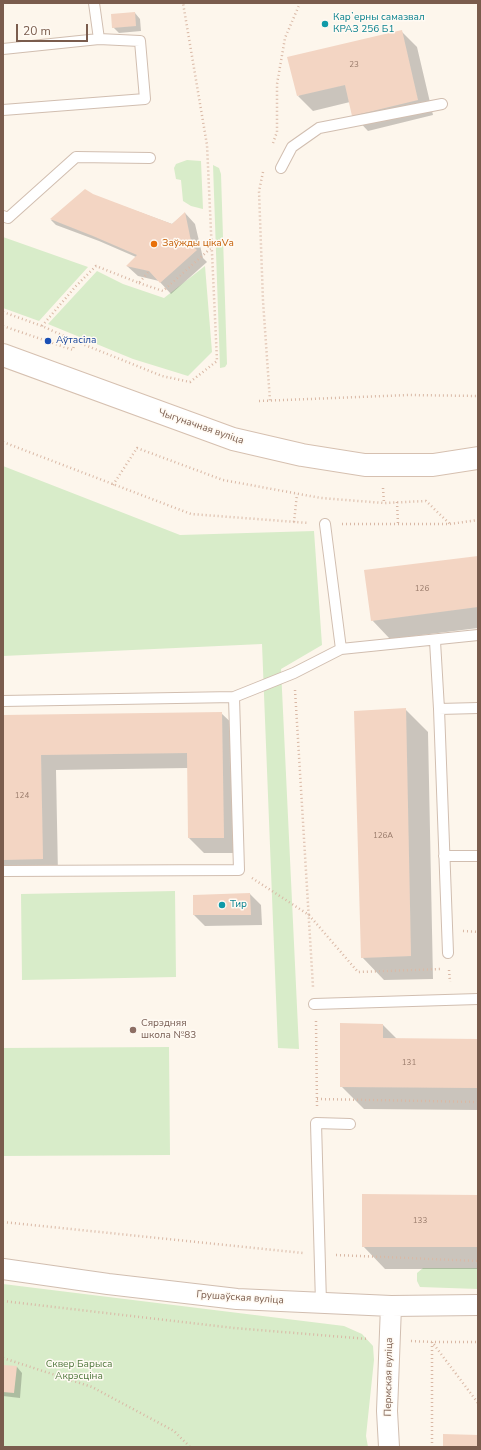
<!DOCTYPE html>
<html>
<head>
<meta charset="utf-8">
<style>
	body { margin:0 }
	#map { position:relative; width:481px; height:1450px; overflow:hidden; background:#fdf6ec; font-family:"Nunito Sans",sans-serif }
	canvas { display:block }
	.frame { position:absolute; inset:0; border:4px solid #7a5c4d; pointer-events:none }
	.scale { position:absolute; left:16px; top:24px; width:72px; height:18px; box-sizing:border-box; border:2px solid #7a5c4d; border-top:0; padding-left:5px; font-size:12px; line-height:14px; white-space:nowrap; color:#7a5c4d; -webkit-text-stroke:3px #fffaf3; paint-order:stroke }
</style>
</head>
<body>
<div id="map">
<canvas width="481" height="1450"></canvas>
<div class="frame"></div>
<div class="scale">20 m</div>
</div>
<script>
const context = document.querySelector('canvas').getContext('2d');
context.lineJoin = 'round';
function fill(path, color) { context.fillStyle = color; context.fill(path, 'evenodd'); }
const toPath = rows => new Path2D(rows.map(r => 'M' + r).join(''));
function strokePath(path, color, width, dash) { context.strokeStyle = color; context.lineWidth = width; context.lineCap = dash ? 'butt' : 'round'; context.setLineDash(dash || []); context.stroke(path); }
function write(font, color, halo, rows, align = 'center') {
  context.font = font + ' "Nunito Sans",sans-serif'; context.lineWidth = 3; context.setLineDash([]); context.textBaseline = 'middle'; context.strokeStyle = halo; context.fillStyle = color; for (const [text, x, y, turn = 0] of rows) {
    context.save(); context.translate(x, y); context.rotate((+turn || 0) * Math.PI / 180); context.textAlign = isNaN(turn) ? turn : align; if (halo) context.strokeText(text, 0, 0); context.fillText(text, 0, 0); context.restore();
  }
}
fill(toPath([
	[187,160,201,161,203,209,191,206,183,201,181,180,176,179,174,168,176,164],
	[213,165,219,168,221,174,227,364,225,367,220,368],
	[3,237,88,267,39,321,3,308],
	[205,266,212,352,188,376,133,359,48,324,97,271,123,284,164,298],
	[3,466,180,535,314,531,322,645,281,669,299,1049,278,1048,262,644,3,656],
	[175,891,176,977,22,980,21,894],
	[169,1047,170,1155,3,1156,3,1048],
	[423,1268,478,1268,478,1289,420,1287,417,1281,417,1273],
	[3,1284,344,1326,362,1334,373,1346,374,1360,366,1436,368,1447,3,1447]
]), '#d8ecc9');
fill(toPath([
	[135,13,140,19,141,31,119,33,113,27],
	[401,31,417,47,433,115,368,131,353,115,350,102,313,111,298,96],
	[85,190,93,195,172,224,185,213,195,224,203,258,207,262,171,294,159,281,138,276,127,266,136,257,99,241,56,225,51,220],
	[478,557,478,628,390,639,372,620],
	[405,709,428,732,433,979,384,980,362,957],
	[221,713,237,728,239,853,204,853,189,838,188,768,56,770,58,874,3,875,3,716],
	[250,894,261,905,262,925,205,926,194,915,194,896],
	[383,1025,397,1039,478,1040,478,1110,364,1109,341,1086],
	[478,1196,478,1269,385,1269,363,1246],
	[3,1366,17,1367,22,1373,20,1398,3,1396]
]), '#0003');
fill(toPath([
	[135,12,136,26,112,28,111,14],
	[402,30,418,100,352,116,345,85,297,96,287,57],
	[85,189,93,194,172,224,185,212,192,246,197,250,160,283,149,271,126,266,137,255,93,236,50,219],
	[478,556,478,607,371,621,364,570],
	[406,708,411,956,361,958,354,711],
	[222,712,224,838,188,838,187,753,41,755,43,859,3,860,3,715],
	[250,893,251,915,193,915,193,895],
	[340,1023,383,1024,383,1038,478,1039,478,1088,340,1087],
	[362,1194,478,1195,478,1247,362,1247],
	[3,1365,17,1366,14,1393,3,1392],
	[443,1434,478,1435,478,1447,443,1447]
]), '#f3d5c3');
const lane = toPath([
	[94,3,99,39],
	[3,49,99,39,140,41,145,99,3,110],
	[281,168,292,147,319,128,442,104],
	[3,216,8,218,76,157,150,158],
	[325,524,341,649,478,635],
	[435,641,439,709],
	[3,701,234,697,294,673,341,649],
	[444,856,478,856],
	[3,871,239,870,234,697],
	[448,953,439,709,478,708],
	[314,1004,478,999],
	[321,1303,316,1123,350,1124]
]);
const street = toPath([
	[3,1269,108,1284,237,1299,391,1306,478,1305],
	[389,1447,387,1411,391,1306]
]);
const secondary = toPath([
	[3,355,233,439,302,455,365,465,433,465,478,458]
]);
strokePath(lane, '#d1beb0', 12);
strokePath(street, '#d1beb0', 22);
strokePath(secondary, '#d6c0b0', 24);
strokePath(toPath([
	[273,143,277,132,277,84,285,38,300,3],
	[263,172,259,191,263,301,270,401],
	[139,283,163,291,211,248],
	[3,312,42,326,75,341,162,376,190,382,217,361,207,145,183,3],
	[3,326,73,350,75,341],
	[42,326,76,286,96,266,139,283,149,271],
	[259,401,409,395,478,396],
	[3,442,191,514,309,523],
	[113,485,137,448,223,480,321,498,384,503,426,501,450,524],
	[383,488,384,503],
	[397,502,398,524],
	[294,522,297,494],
	[342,524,450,524,478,520],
	[295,690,313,987],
	[252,878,309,915,358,972,440,969],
	[463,931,478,932],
	[449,970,450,982],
	[316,1021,317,1106],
	[317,1099,478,1102],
	[3,1222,303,1253],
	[336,1255,478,1261],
	[3,1301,234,1328,368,1339],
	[411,1341,432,1342,478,1403],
	[3,1358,92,1387,174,1431,190,1447],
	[432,1447,432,1342,478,1342]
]), '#d9b8a5', 2.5, [1, 3]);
strokePath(lane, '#fff', 10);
strokePath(street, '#fff', 20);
strokePath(secondary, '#fff', 22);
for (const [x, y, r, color] of [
	[325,24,4,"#0f9aa8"],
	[154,244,4,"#e8710a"],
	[48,341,4,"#1a4fb4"],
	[222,905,4,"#0f9aa8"],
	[133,1030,4,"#8d6e63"]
]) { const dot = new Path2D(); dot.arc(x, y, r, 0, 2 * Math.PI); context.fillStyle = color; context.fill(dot); strokePath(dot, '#fffaf3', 1.5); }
write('8px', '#987a6a', null, [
	["23",354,65],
	["126",422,589],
	["124",22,796],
	["126А",383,836],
	["131",409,1063],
	["133",420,1221]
]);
write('10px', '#0d838f', '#fffaf3', [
	["Карʼерны самазвал",333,18],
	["КРАЗ 256 Б1",333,30],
	["Тир",230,905]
], 'left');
write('10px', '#c56008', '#fffaf3', [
	["Заўжды цікаVа",162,244]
], 'left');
write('10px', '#164399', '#fffaf3', [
	["Аўтасіла",56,341]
], 'left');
write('10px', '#7a5c4d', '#fffaf3', [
	["Чыгуначная вуліца",201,427,19],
	["Грушаўская вуліца",240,1298,4],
	["Пермская вуліца",389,1377,-89]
]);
write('10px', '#785e54', '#fffaf3', [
	["Сярэдняя",141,1024],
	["школа №83",141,1036]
], 'left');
write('10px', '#537a41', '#fffaf3', [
	["Сквер Барыса",79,1365],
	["Акрэсціна",79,1377]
]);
</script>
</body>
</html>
